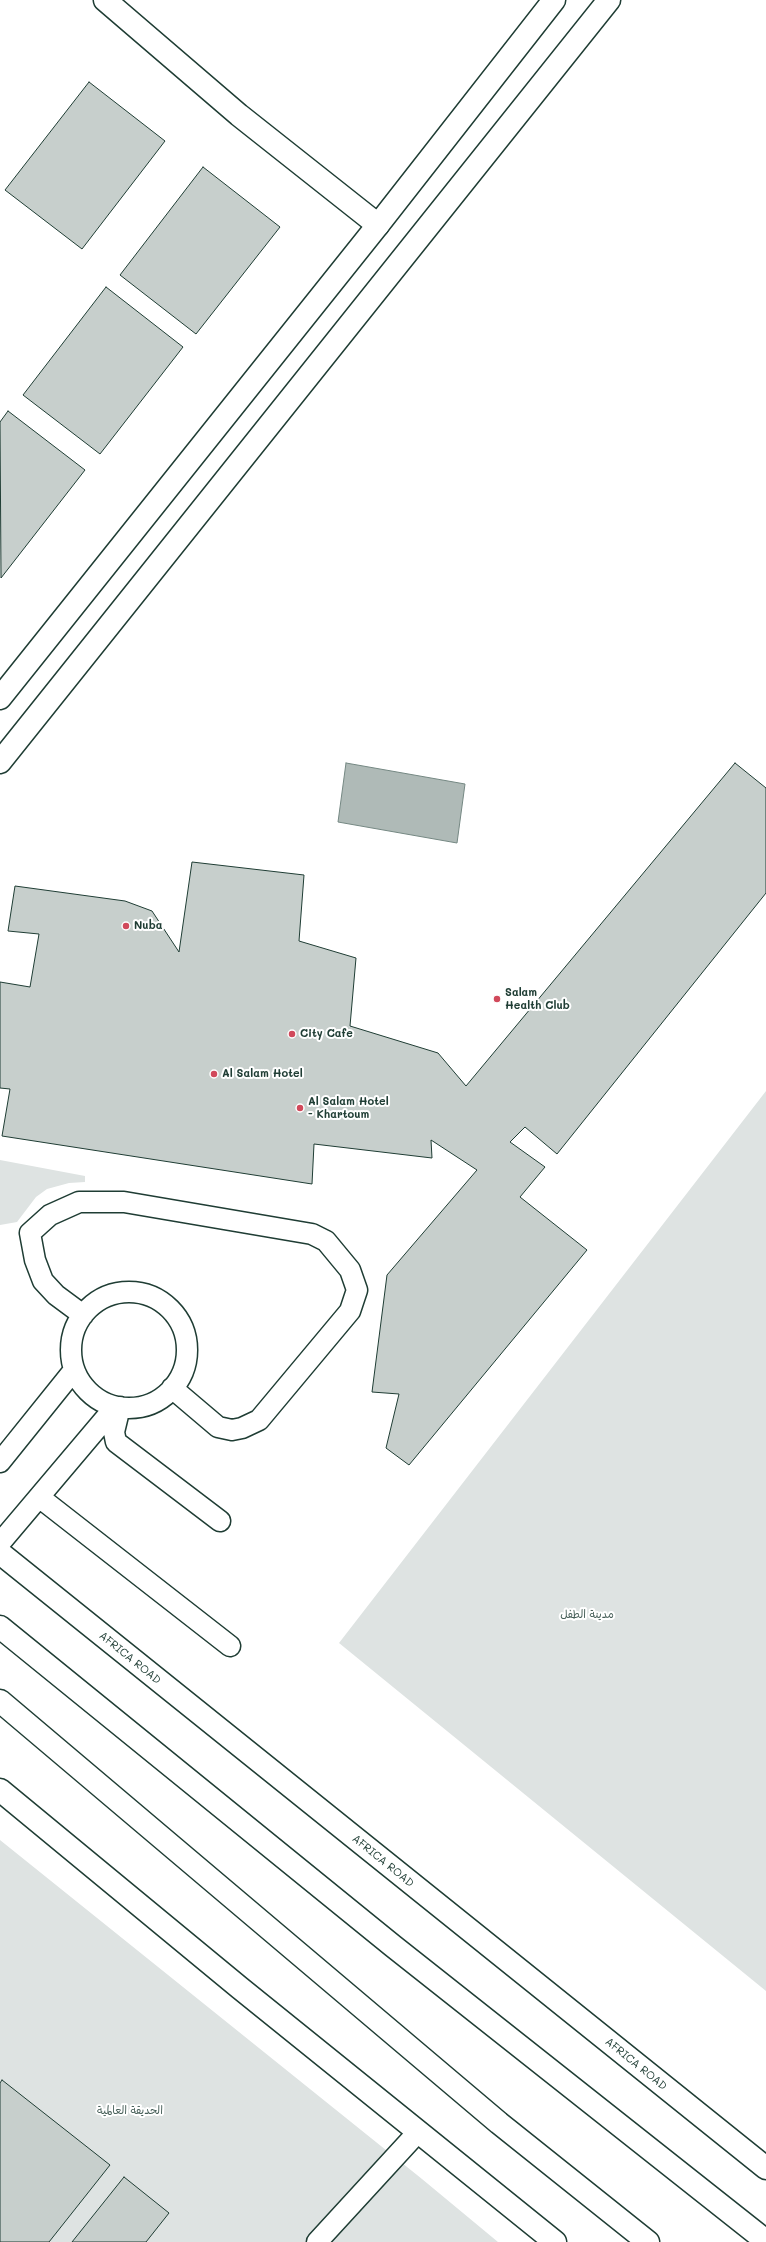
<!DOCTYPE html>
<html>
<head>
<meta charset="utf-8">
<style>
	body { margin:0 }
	canvas { display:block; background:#fff }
</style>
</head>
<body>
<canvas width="766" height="2242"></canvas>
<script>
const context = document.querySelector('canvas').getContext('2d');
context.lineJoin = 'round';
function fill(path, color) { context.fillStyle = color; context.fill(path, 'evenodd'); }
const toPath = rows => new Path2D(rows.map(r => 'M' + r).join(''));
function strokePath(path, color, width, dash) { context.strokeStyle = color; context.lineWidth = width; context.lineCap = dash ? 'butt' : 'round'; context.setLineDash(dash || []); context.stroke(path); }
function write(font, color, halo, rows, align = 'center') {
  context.font = font + ' Mali,"Playpen Sans Arabic",sans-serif'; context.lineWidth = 4; context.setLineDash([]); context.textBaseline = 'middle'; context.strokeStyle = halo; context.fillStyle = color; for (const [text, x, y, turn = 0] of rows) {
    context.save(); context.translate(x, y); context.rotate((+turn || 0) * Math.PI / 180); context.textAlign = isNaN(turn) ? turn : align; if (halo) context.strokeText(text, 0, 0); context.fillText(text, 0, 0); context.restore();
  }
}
fill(toPath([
	[766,1091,766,1991,339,1643],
	[0,1160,85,1176,85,1182,69,1183,47,1189,36,1197,17,1222,0,1225],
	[0,1840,422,2179,498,2242,0,2242]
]), '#dee3e2');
const water = toPath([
	[346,763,465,784,457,843,338,822,346,763]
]);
fill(water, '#afbab7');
strokePath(water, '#758883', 1);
const building = toPath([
	[89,82,165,141,82,249,5,190,89,82],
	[203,167,280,227,196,334,120,275,203,167],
	[106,287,183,347,100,454,23,395,106,287],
	[8,411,85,470,1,578,0,422,8,411],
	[735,763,766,788,766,893,557,1154,525,1127,510,1142,545,1167,520,1197,587,1250,409,1465,386,1448,399,1394,372,1392,387,1275,477,1170,431,1140,432,1158,314,1144,312,1184,2,1136,10,1089,0,1088,0,982,30,987,39,934,8,931,15,886,125,901,152,911,179,952,192,862,304,875,299,941,356,958,350,1026,438,1053,466,1086,735,763],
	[2,2080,110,2165,49,2242,0,2242,0,2083,2,2080],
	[124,2177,169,2213,146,2242,72,2242,124,2177]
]);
fill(building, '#c7cfcc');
strokePath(building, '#1f3d34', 1);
const service = toPath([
	'71 1350a58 58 0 1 1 116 0a58 58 0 1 1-116 0Z',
	[83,1315,56,1295,43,1281,35,1260,30,1233,50,1215,79,1202,124,1202,312,1234,326,1241,350,1270,357,1290,350,1311,259,1420,242,1428,232,1430,218,1427,172,1388],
	[120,1407,114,1432,116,1442,220,1521],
	[0,1462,74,1370],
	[39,1497,230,1646],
	[0,1543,115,1407],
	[317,2242,418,2132]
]);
const minor = toPath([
	[105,0,239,115,378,225]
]);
const tertiary = toPath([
	[0,698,378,225,554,0],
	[0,762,609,0],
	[0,1553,766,2168],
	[0,1790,240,1988,555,2242]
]);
const trunk = toPath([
	[0,1627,393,1946,766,2241],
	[0,1701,499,2123,648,2242]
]);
strokePath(service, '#1f3d34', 23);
strokePath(minor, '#1f3d34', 25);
strokePath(tertiary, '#1f3d34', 25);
strokePath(trunk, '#1f3d34', 25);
strokePath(service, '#fff', 20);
strokePath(minor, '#fff', 22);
strokePath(tertiary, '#fff', 22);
strokePath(trunk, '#fff', 22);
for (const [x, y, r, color] of [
	[126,926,4,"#d1495b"],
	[497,999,4,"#d1495b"],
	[292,1034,4,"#d1495b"],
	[214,1074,4,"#d1495b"],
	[300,1108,4,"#d1495b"]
]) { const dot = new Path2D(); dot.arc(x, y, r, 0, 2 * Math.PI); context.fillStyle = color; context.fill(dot); strokePath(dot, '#fff', 1.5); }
write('bold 11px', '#1f3d34', '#fff', [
	["Nuba",134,926],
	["Salam",505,993],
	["Health Club",505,1006],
	["City Cafe",300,1034],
	["Al Salam Hotel",222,1074],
	["Al Salam Hotel",308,1102],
	["- Khartoum",308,1115]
], 'left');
write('11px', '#455e57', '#fff', [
	["مدينة الطفل",587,1615],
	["الحديقة العالمية",130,2111]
]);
write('11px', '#1f3d34', '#fff', [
	["AFRICA ROAD",130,1658,39],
	["AFRICA ROAD",383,1861,39],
	["AFRICA ROAD",636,2064,39]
]);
</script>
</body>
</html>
